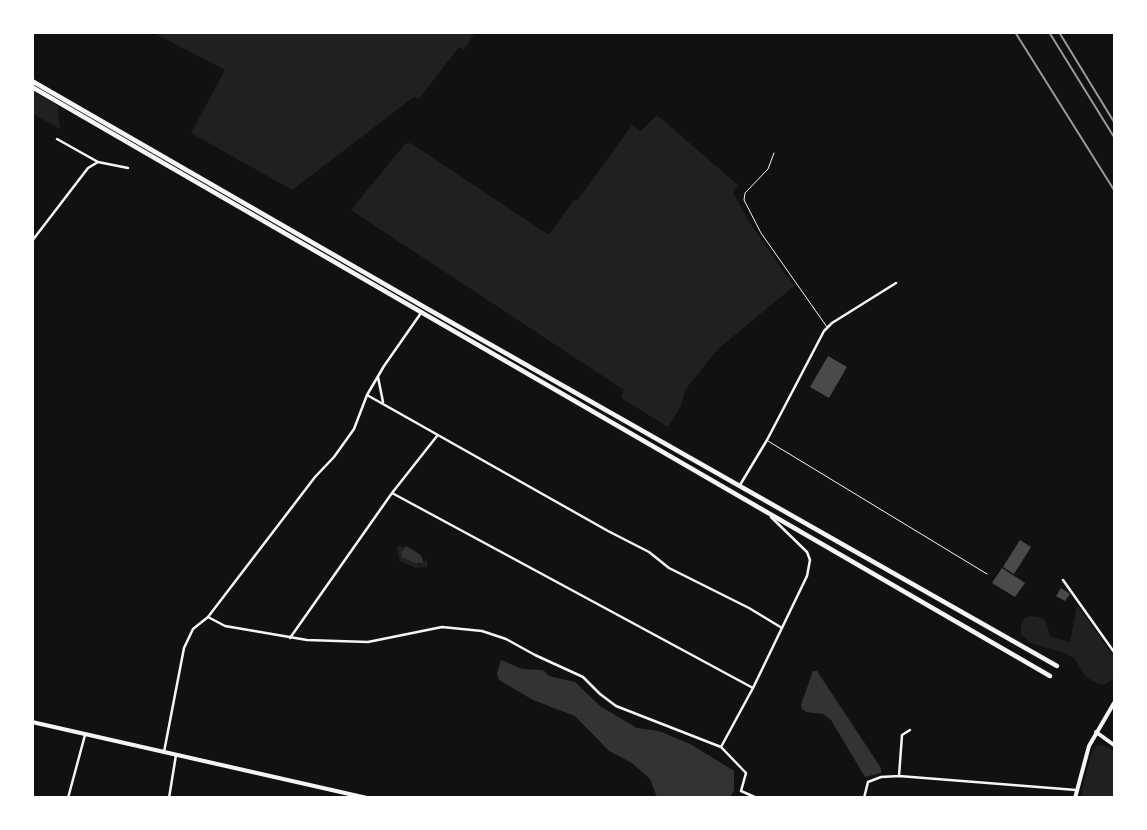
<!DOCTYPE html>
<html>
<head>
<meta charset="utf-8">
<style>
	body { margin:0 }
	#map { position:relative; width:1147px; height:830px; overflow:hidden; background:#111; font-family:"Sofia Sans Condensed",sans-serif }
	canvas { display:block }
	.frame { position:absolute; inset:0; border:34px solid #fff; pointer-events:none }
</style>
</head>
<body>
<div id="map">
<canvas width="1147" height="830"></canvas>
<div class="frame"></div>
</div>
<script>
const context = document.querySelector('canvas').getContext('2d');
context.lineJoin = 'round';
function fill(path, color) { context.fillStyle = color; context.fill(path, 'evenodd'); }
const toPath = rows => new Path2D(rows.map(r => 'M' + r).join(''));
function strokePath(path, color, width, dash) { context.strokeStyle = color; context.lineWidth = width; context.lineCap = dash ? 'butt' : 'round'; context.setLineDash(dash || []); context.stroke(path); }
fill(toPath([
	[154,33,475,32,475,33,464,49,459,47,419,99,414,97,292,190,191,133,225,70],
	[33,91,58,106,60,129,33,114],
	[657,115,738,185,733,193,750,223,794,286,718,349,685,390,681,406,668,427,621,398,624,390,351,210,405,144,411,143,549,235,574,200,577,201,632,125,641,131],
	[399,545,403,547,414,563,421,564,427,559,427,567,416,568,400,561,397,549],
	[1077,605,1114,657,1114,678,1106,684,1099,684,1089,679,1083,673,1074,658,1065,653,1030,643,1021,634,1021,625,1024,619,1031,616,1039,617,1046,621,1050,637,1070,642],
	[1099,745,1106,746,1114,751,1114,797,1083,797,1082,790,1091,754,1094,747]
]), '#202020');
fill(toPath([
	[406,546,421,555,424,563,414,563,402,557,401,553],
	[501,660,522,669,543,670,549,676,575,682,600,706,637,728,659,731,692,745,734,771,734,791,730,797,657,797,650,779,632,763,609,751,575,716,533,700,499,680,497,674],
	[813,671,817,671,881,768,881,773,865,777,831,720,823,714,806,712,802,709,801,705]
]), '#333');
fill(toPath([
	[828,356,847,367,829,398,810,387],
	[1020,540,1031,547,1014,574,1003,567],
	[1002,568,1025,583,1015,597,992,583],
	[1061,588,1070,594,1065,601,1056,596]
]), '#4a4a4a');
strokePath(toPath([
	[774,153,768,169,745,193,744,200,761,233,827,327],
	[768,441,987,574]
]), '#f5f5f5', 1);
strokePath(toPath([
	[57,139,98,162,128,168],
	[32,241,88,168,98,162],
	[378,377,383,402],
	[367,395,608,531,649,552,669,568,749,608,782,628],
	[740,485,767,440,824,331,832,323,896,283],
	[392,493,753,688],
	[1063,580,1114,652],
	[208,617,225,626,307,640,368,642,442,627,482,631,506,639,535,655,583,677,600,694,616,706,721,747],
	[290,638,392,493,437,436],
	[164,752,184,648,193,629,208,617,315,477,334,457,354,429,367,395,384,366,421,313],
	[899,776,902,735,910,730],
	[68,798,85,735],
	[169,798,176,755],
	[757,798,741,791,746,773,721,747,753,688,807,576,810,560,807,552,771,517],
	[864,798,868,782,881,777,899,776,1076,790]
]), '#f5f5f5', 2.5);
strokePath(toPath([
	[32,722,367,798],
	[1096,732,1114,745],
	[1075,798,1089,746,1114,703]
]), '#f5f5f5', 4);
strokePath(toPath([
	[32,81,426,308,1057,666],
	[32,87,1050,676]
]), '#f5f5f5', 4.5);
strokePath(toPath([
	[1015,32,1114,190],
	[1049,32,1114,137],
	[1059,32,1114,122]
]), '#9a9a9a', 2);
</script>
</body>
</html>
